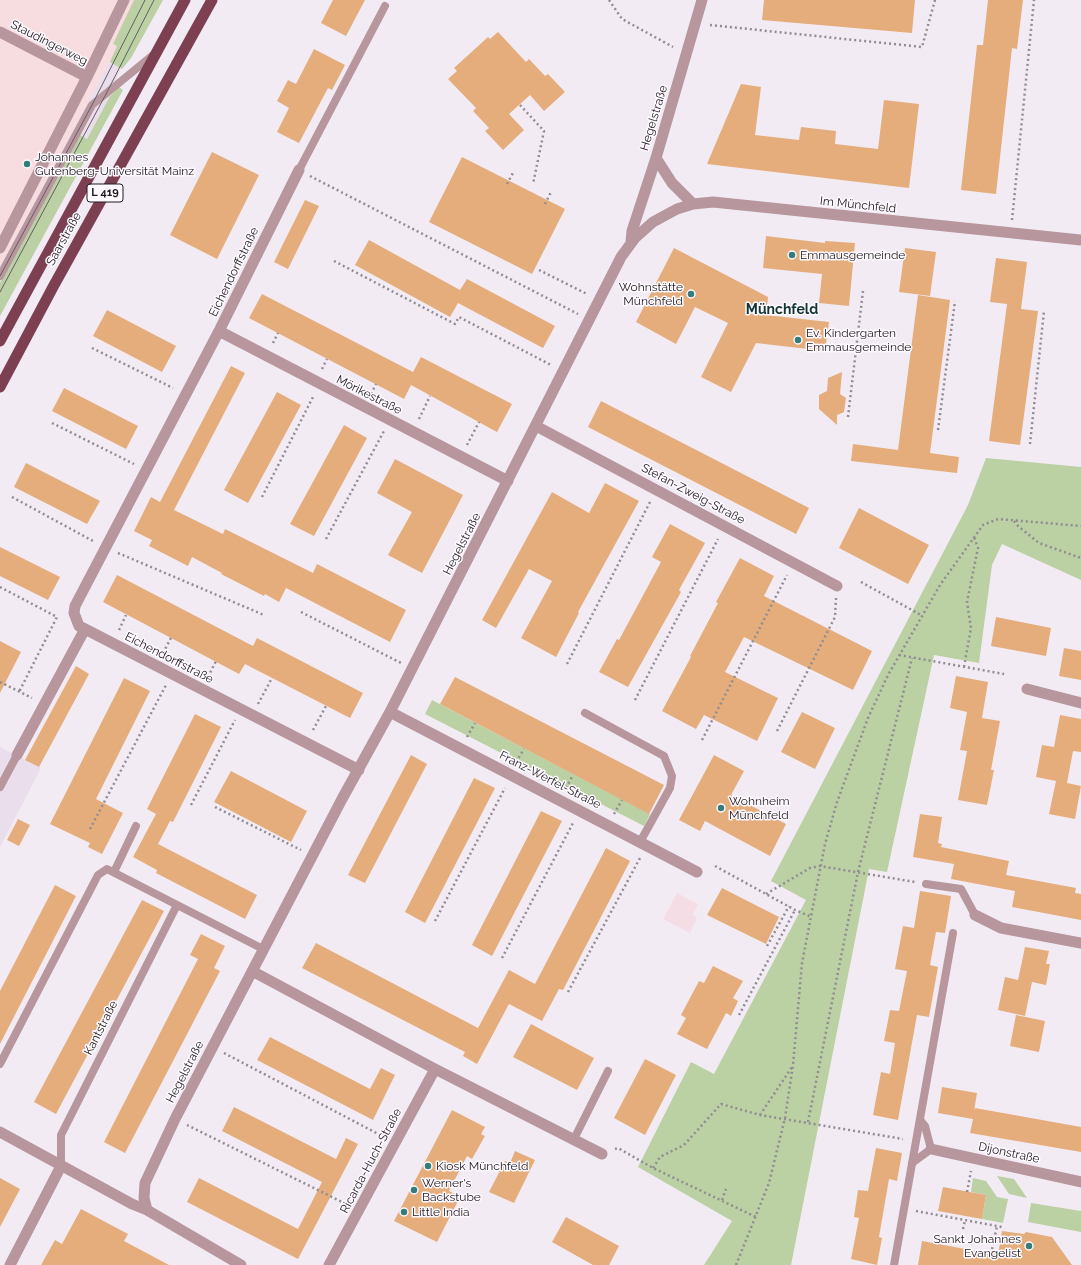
<!DOCTYPE html>
<html>
<head>
<meta charset="utf-8">
<style>
	body { margin:0 }
	canvas { display:block; background:#f2ebf4 }
</style>
</head>
<body>
<canvas width="1081" height="1265"></canvas>
<script>
const context = document.querySelector('canvas').getContext('2d');
context.lineJoin = 'round';
function fill(path, color) { context.fillStyle = color; context.fill(path, 'evenodd'); }
const toPath = rows => new Path2D(rows.map(r => 'M' + r).join(''));
function strokePath(path, color, width, dash) { context.strokeStyle = color; context.lineWidth = width; context.lineCap = dash ? 'butt' : 'round'; context.setLineDash(dash || []); context.stroke(path); }
function write(font, color, halo, rows, align = 'center') {
  context.font = font + ' Raleway,sans-serif'; context.lineWidth = 3; context.setLineDash([]); context.textBaseline = 'middle'; context.strokeStyle = halo; context.fillStyle = color; for (const [text, x, y, turn = 0] of rows) {
    context.save(); context.translate(x, y); context.rotate((+turn || 0) * Math.PI / 180); context.textAlign = isNaN(turn) ? turn : align; if (halo) context.strokeText(text, 0, 0); context.fillText(text, 0, 0); context.restore();
  }
}
fill(toPath([
	[117,46,121,68,110,96,0,300,0,265],
	[0,747,41,768,0,847]
]), '#eadeec');
fill(toPath([
	[677,893,698,904,693,915,697,918,690,933,663,919]
]), '#f5dde6');
fill(toPath([
	[0,0,140,0,110,62,0,266]
]), '#f7dce0');
fill(toPath([
	[134,0,163,0,131,58,122,69,110,62,117,46,113,44],
	[119,87,123,90,0,316,0,283,80,135,87,139,110,96],
	[986,458,1081,467,1081,580,1002,544,992,565,979,663,934,655,887,872,869,869,791,1265,704,1265,732,1221,638,1167,691,1062,714,1074,806,900,771,881,968,505],
	[432,700,650,814,644,826,425,714],
	[997,1176,1014,1179,1027,1198,1009,1194],
	[973,1178,986,1181,997,1197,1008,1199,1003,1223,982,1219,986,1195,971,1192],
	[1031,1203,1081,1211,1081,1232,1028,1222]
]), '#bbd0a3');
fill(toPath([
	[333,0,365,0,346,36,321,23],
	[764,0,915,0,912,33,762,20],
	[988,0,1023,0,1017,49,1012,48,996,194,961,190,977,45,983,45],
	[498,32,526,62,529,59,545,76,548,74,565,92,544,111,530,95,509,114,524,130,503,150,485,131,489,128,473,111,476,108,448,79,457,71,454,68,488,37,490,39],
	[314,49,345,65,332,90,328,88,299,143,277,132,289,108,277,101,288,80,296,84],
	[741,84,761,87,755,135,799,140,801,127,836,131,835,144,878,149,884,100,919,104,909,188,707,164],
	[212,152,259,175,217,259,170,235],
	[462,157,565,209,532,274,429,222],
	[305,200,319,206,288,269,274,262],
	[766,236,825,243,825,241,855,243,849,306,819,303,822,274,763,268],
	[369,240,460,290,467,279,555,326,543,348,458,303,450,317,355,265],
	[674,248,768,297,766,315,829,322,825,351,756,343,731,392,701,377,728,323,695,307,676,344,636,322],
	[905,248,936,252,930,296,899,292],
	[996,258,1027,262,1021,309,1038,311,1020,445,989,441,1007,304,990,302],
	[262,294,413,372,421,357,512,404,497,432,411,385,404,399,249,318],
	[918,295,950,300,930,453,959,457,957,473,851,461,853,444,898,450],
	[107,310,176,346,162,372,93,336],
	[231,366,245,373,174,510,223,534,225,529,313,573,317,564,406,610,390,642,286,588,279,602,265,594,264,596,221,574,222,573,192,557,188,566,149,546,152,540,134,531,151,497,160,502],
	[842,372,840,394,846,398,844,412,837,415,837,425,819,409,819,395,827,391,828,378],
	[64,388,138,426,126,449,52,411],
	[277,392,301,405,248,503,224,490],
	[601,401,809,508,796,534,588,427],
	[344,425,367,438,314,536,290,524],
	[395,459,463,495,422,573,388,555,412,512,377,493],
	[26,463,100,501,87,524,14,487],
	[605,483,639,501,578,612,579,613,556,657,521,638,552,581,529,569,496,628,482,620,552,492,589,513],
	[859,508,929,545,908,584,839,548],
	[670,524,705,543,679,590,681,592,628,687,599,672,617,639,619,640,661,562,652,557],
	[0,547,60,577,48,600,0,576],
	[740,558,774,576,764,596,872,651,853,690,744,637,725,672,778,698,757,741,704,715,696,729,662,711,691,657,690,656,718,603,716,602],
	[117,575,253,646,257,638,363,693,350,718,245,664,239,674,103,602],
	[996,617,1051,628,1046,656,991,646],
	[0,641,21,652,0,693],
	[1064,648,1081,651,1081,680,1059,676],
	[76,666,89,674,39,767,25,760],
	[956,676,988,682,982,718,1000,721,991,770,994,770,987,805,958,800,967,751,960,750,967,712,950,708],
	[455,677,664,785,649,814,440,704],
	[124,678,150,691,96,799,123,813,102,854,88,847,90,843,50,824],
	[802,712,835,728,815,769,781,752],
	[195,714,221,727,173,822,170,821,158,844,257,895,245,919,156,873,157,870,133,857,156,814,147,809],
	[1060,715,1081,719,1081,752,1073,751,1067,783,1081,786,1075,819,1049,814,1056,781,1061,782,1036,777,1042,745,1054,747],
	[411,755,427,764,365,883,348,875],
	[714,755,744,771,731,795,786,824,770,856,705,821,700,831,679,820],
	[231,771,307,811,291,842,214,802],
	[474,778,495,788,425,923,405,912],
	[541,811,562,821,492,956,472,945],
	[920,814,942,817,938,843,942,844,941,847,1009,861,1006,875,1076,888,1075,893,1081,894,1081,920,1012,907,1015,891,951,879,954,864,913,857],
	[18,819,30,825,19,846,7,840],
	[606,848,630,861,563,990,559,989,542,1021,509,1004,477,1064,463,1056,465,1052,302,968,316,943,478,1028,509,970,535,984],
	[55,885,76,896,0,1044,0,991],
	[722,888,779,917,766,944,707,915],
	[920,891,951,896,945,933,936,932,930,965,938,967,929,1017,917,1015,898,1120,873,1115,881,1072,890,1074,895,1043,884,1041,890,1010,899,1011,907,971,895,969,903,926,914,928],
	[142,900,164,911,56,1114,34,1102],
	[201,934,225,946,214,968,220,971,125,1153,104,1142,198,959,190,955],
	[1025,947,1049,951,1046,964,1050,964,1046,985,1032,982,1025,1016,998,1010,1005,977,1018,980],
	[713,966,743,981,733,998,738,1001,731,1016,726,1013,707,1049,677,1034,686,1018,681,1015,699,981,704,983],
	[1016,1015,1045,1021,1039,1052,1010,1046],
	[531,1024,594,1058,577,1090,513,1057],
	[270,1037,370,1089,381,1068,395,1075,373,1120,257,1060],
	[645,1059,676,1075,645,1135,614,1118],
	[942,1087,977,1093,974,1111,975,1108,1081,1127,1081,1152,970,1133,973,1119,938,1113],
	[234,1107,336,1159,346,1138,358,1144,298,1259,187,1202,199,1178,298,1229,322,1182,222,1131],
	[452,1110,485,1127,481,1134,485,1136,472,1159,467,1156,449,1191,460,1197,437,1242,394,1221],
	[876,1148,902,1153,897,1181,889,1179,879,1237,882,1238,877,1265,851,1259,859,1218,854,1217,858,1190,868,1191],
	[515,1151,535,1160,514,1203,489,1192,505,1161,510,1163],
	[0,1178,20,1189,0,1227],
	[943,1187,986,1195,982,1219,938,1211],
	[81,1209,128,1234,124,1241,169,1265,41,1265,55,1240,62,1244],
	[566,1217,619,1246,609,1265,593,1265,552,1242],
	[1002,1231,1024,1234,1026,1232,1052,1237,1072,1265,918,1265,922,1241,998,1255]
]), '#e5ad7c');
strokePath(toPath([
	[609,0,622,19,673,47],
	[710,25,922,47,935,0],
	[520,105,544,131,533,184],
	[310,176,578,314],
	[507,184,513,173],
	[545,204,551,192],
	[1012,220,1034,0],
	[334,261,455,324,459,317,551,365],
	[539,270,587,294],
	[273,343,278,333],
	[92,348,173,388],
	[322,369,327,359],
	[371,394,376,384],
	[848,417,863,291],
	[419,419,430,396],
	[52,423,134,464],
	[938,430,955,301],
	[1030,444,1044,311],
	[467,445,479,422],
	[12,497,93,541],
	[262,497,314,395],
	[1014,521,1018,526,1039,543,1081,558],
	[326,539,384,431],
	[118,553,264,615],
	[861,582,921,615],
	[0,587,57,617,19,692],
	[301,612,401,663],
	[119,630,126,615],
	[163,653,171,638],
	[899,655,1004,674],
	[567,664,650,502],
	[964,667,971,628,967,602,978,548,974,537],
	[208,677,216,661],
	[0,682,32,698],
	[635,700,718,539],
	[258,704,272,678],
	[313,730,326,706],
	[777,731,835,617,836,598],
	[467,737,475,723],
	[702,740,787,575],
	[516,762,524,749],
	[566,788,573,775],
	[191,805,235,720],
	[215,807,301,850],
	[614,814,622,800],
	[90,829,166,685],
	[715,866,795,910,812,917],
	[766,894,810,868,820,866,915,882],
	[435,921,505,788],
	[767,946,789,906],
	[502,958,573,823],
	[568,992,640,858],
	[739,1015,795,910],
	[224,1053,384,1137],
	[760,1115,792,1067],
	[808,1122,858,872,912,658],
	[187,1125,346,1204],
	[615,1149,618,1148,653,1168,756,1217],
	[653,1168,660,1157,684,1145,721,1104,760,1115,903,1139],
	[967,1192,971,1171],
	[722,1200,726,1189],
	[916,1211,1002,1227],
	[963,1229,965,1220],
	[991,1254,997,1226],
	[736,1265,769,1183,785,1118,793,1065,802,963,825,844,837,802,868,718,888,675,940,585,983,525,998,519,1081,526]
]), '#918c92', 2.5, [2, 3]);
strokePath(toPath([
	[299,170,385,6],
	[0,276,92,105,153,55],
	[585,713,664,756,672,776,670,788,640,842],
	[0,787,17,755],
	[114,872,136,826],
	[926,884,961,889,975,915],
	[0,1064,98,875,107,869,263,949],
	[574,1139,608,1071],
	[912,1163,931,1149,925,1126,920,1120],
	[61,1166,61,1135,177,905],
	[894,1265,953,933]
]), '#b8969e', 8);
strokePath(toPath([
	[0,32,87,77],
	[656,158,672,183,693,204],
	[299,170,219,331,75,606,74,613,79,626,85,629,359,770],
	[631,242,632,231,656,158,702,0],
	[0,248,87,77,124,0],
	[219,331,508,481],
	[536,426,837,586],
	[1027,689,1081,703],
	[390,712,697,872],
	[17,755,85,629],
	[975,915,1001,928,1081,943],
	[252,971,435,1069,602,1154],
	[0,1132,132,1204,147,1210,241,1265],
	[931,1149,1081,1182],
	[147,1210,144,1198,145,1183,175,1119,342,799,390,712,621,257,635,238,653,222,677,209,693,204,713,202,1081,240],
	[10,1265,61,1166],
	[329,1265,435,1069]
]), '#b8969e', 11);
strokePath(toPath([
	[0,341,185,0],
	[0,387,53,287,212,0]
]), '#7c4052', 11);
strokePath(toPath([
	[0,276,92,105,145,0],
	[0,292,106,94,154,0]
]), '#625d62', 1);
for (const [x, y, r, color] of [
	[27,164,4,"#347d7a"],
	[792,255,4,"#347d7a"],
	[691,294,4,"#347d7a"],
	[798,340,4,"#347d7a"],
	[721,808,4,"#347d7a"],
	[428,1166,4,"#347d7a"],
	[414,1190,4,"#347d7a"],
	[404,1212,4,"#347d7a"],
	[1029,1246,4,"#347d7a"]
]) { const dot = new Path2D(); dot.arc(x, y, r, 0, 2 * Math.PI); context.fillStyle = color; context.fill(dot); strokePath(dot, '#fefaff', 1.5); }
for (const [x, y, w] of [
	[105,193,36]
]) { const box = new Path2D(); box.roundRect(x - w / 2, y - 9, w, 18, 3); context.fillStyle = '#fefaff'; context.fill(box); strokePath(box, '#1e1b1e', 1); }
write('bold 11px', '#1e1b1e', null, [
	["L 419",105,193]
]);
write('12px', '#1e1b1e', '#fefaff', [
	["Staudingerweg",49,43,27],
	["Hegelstraße",654,118,-73],
	["Im Münchfeld",858,205,6],
	["Saarstraße",64,239,-61],
	["Eichendorffstraße",234,272,-64],
	["Mörikestraße",369,395,27],
	["Stefan-Zweig-Straße",693,494,28],
	["Hegelstraße",462,544,-63],
	["Eichendorffstraße",169,658,27],
	["Franz-Werfel-Straße",550,780,27],
	["Kantstraße",101,1028,-63],
	["Hegelstraße",185,1072,-63],
	["Dijonstraße",1009,1153,12],
	["Ricarda-Huch-Straße",371,1161,-62]
]);
write('12px', '#1e1b1e', '#fefaff', [
	["Johannes",35,157],
	["Gutenberg-Universität Mainz",35,171],
	["Emmausgemeinde",800,255],
	["Wohnstätte",683,287,"right"],
	["Münchfeld",683,301,"right"],
	["Ev. Kindergarten",806,333],
	["Emmausgemeinde",806,347],
	["Wohnheim",729,801],
	["Münchfeld",729,815],
	["Kiosk Münchfeld",436,1166],
	["Werner's",422,1183],
	["Backstube",422,1197],
	["Little India",412,1212],
	["Sankt Johannes",1021,1239,"right"],
	["Evangelist",1021,1253,"right"]
], 'left');
write('bold 14px', '#123534', '#fefaff', [
	["Münchfeld",782,310]
]);
</script>
</body>
</html>
